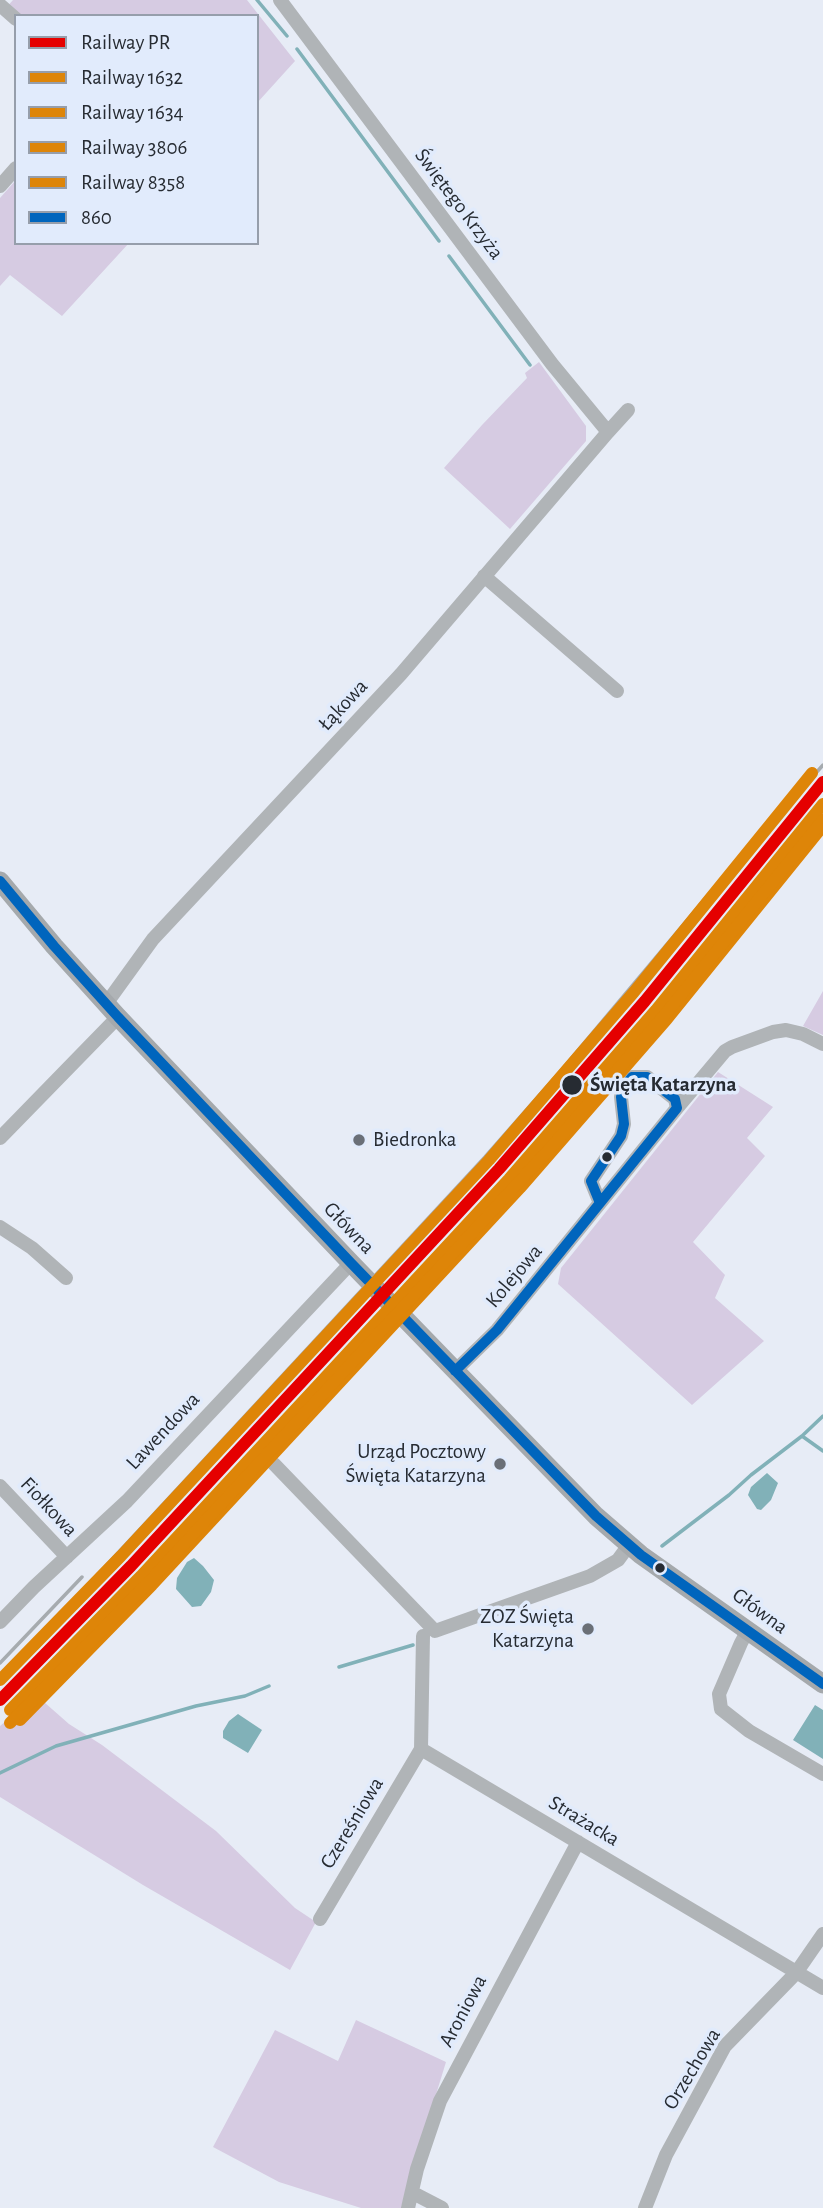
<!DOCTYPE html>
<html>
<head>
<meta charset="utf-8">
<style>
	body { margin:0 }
	#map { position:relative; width:823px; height:2208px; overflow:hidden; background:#e7ecf6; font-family:"Alegreya Sans",sans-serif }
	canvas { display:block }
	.legend { position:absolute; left:14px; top:14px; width:245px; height:231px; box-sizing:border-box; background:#e1ebfc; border:2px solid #969eab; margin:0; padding:9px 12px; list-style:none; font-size:21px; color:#262b32 }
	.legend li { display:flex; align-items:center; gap:14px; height:35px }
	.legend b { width:35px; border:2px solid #969eab }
</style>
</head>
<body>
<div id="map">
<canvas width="823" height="2208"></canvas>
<ul class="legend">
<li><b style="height:9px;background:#e50000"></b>Railway PR</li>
<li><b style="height:9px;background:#de8508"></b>Railway 1632</li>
<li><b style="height:9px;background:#de8508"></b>Railway 1634</li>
<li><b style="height:9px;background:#de8508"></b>Railway 3806</li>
<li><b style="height:9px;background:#de8508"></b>Railway 8358</li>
<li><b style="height:9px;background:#0065bd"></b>860</li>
</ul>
</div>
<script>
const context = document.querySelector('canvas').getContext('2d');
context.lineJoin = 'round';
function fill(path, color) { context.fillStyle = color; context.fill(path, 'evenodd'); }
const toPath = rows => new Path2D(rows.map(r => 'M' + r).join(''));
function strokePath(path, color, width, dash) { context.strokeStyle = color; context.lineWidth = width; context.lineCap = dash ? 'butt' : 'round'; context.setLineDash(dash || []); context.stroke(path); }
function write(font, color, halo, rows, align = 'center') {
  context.font = font + ' "Alegreya Sans",sans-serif'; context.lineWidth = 7; context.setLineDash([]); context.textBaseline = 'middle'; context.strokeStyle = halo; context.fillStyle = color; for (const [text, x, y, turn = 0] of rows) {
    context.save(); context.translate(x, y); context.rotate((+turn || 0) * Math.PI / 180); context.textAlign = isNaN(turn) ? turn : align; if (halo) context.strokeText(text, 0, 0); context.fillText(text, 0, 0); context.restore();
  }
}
fill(toPath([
	[13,0,247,0,295,61,257,103,257,16,16,16,5,9],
	[16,180,16,243,129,243,62,316,10,275,0,286,0,198],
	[539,362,586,426,586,441,510,529,444,468,482,425,527,378,525,373],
	[823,991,823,1035,803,1026],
	[718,1072,773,1107,747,1138,765,1156,693,1242,725,1275,715,1298,764,1341,692,1405,558,1284,561,1268],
	[36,1695,69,1724,102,1745,216,1831,295,1908,316,1922,290,1970,143,1885,0,1797,0,1726],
	[356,2020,446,2062,401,2208,361,2208,279,2182,213,2147,275,2030,338,2061]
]), '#d6cbe2');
fill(toPath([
	[767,1473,778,1483,771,1500,761,1510,757,1509,748,1495,751,1487],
	[194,1558,203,1566,214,1580,211,1592,201,1606,192,1607,176,1589,177,1578,187,1562],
	[815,1705,823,1710,823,1759,793,1740],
	[238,1714,262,1730,248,1753,223,1738,223,1731,229,1721]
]), '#81b1b8');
strokePath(toPath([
	[257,0,287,36],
	[297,49,439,241],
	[449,256,530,365],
	[802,1436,823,1451],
	[662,1546,729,1495,751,1475,802,1436,823,1416],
	[339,1667,413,1645],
	[0,1773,56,1746,196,1706,245,1696,269,1686]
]), '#81b1b8', 3.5);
strokePath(toPath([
	[280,0,552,364,608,432],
	[0,5,16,19],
	[0,186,16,168],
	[484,576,617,691],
	[106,1004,153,939,401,674,608,432,628,410],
	[677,1108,725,1051,732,1047,773,1032,786,1030,803,1034,823,1044],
	[0,1138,118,1017],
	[0,1227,32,1248,66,1278],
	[455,1371,497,1330,677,1108,675,1099,647,1077,632,1077,627,1081,623,1088,621,1097,624,1124,621,1136,591,1181,600,1203],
	[274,1464,435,1631,590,1576,618,1560,629,1545],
	[0,1486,67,1557],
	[0,1622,34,1587,127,1501,351,1263],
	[748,1630,741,1643,719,1694,721,1709,749,1731,823,1774],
	[423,1636,421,1749,823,1988],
	[320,1919,421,1749],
	[413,2193,442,2208],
	[408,2208,417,2169,440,2101,578,1842],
	[645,2208,666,2155,725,2046,796,1973,823,1934]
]), '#b0b4b7', 14);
strokePath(toPath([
	[0,881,54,946,118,1017,351,1263,596,1516,641,1555,823,1684]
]), '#a5a9ac', 19);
strokePath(toPath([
	[0,1663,82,1577],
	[0,1680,485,1157,558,1074,719,882,823,765]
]), '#a6abaf', 3.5);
strokePath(toPath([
	[0,881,54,946,118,1017,351,1263,596,1516,641,1555,823,1684],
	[632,1077,647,1077,675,1099,677,1108,600,1203,591,1181,621,1136,624,1124,621,1097,623,1088,632,1077],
	[455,1371,497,1330,600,1203]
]), '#0065bd', 10);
strokePath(toPath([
	[0,1700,131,1566,499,1169,645,1001,823,782]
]), '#e50000', 12);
strokePath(toPath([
	[10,1710,141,1576,509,1179,656,1010,823,804]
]), '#de8508', 12);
strokePath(toPath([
	[0,1680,121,1556,489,1160,634,992,812,773]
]), '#de8508', 12);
strokePath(toPath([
	[20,1720,152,1585,520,1188,667,1019,823,826]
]), '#de8508', 12);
strokePath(toPath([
	[10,1723,148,1583,555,1143,663,1017,823,820]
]), '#de8508', 12);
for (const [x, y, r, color] of [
	[572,1085,11,"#262b32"],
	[359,1140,7,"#6a6f77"],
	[607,1157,6,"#262b32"],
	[500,1464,7,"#6a6f77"],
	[660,1568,6,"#262b32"],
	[588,1629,7,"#6a6f77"]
]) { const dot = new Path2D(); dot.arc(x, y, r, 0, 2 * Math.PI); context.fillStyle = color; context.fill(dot); strokePath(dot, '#e1ebfc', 2.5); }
write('21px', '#262b32', '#e1ebfc', [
	["Świętego Krzyża",459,204,53],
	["Łąkowa",343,705,-47],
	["Główna",349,1228,46],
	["Kolejowa",514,1276,-50],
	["Lawendowa",163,1431,-47],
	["Fiołkowa",49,1507,47],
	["Główna",760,1611,36],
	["Strażacka",584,1821,31],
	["Czereśniowa",352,1823,-59],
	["Aroniowa",463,2011,-62],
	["Orzechowa",692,2069,-59]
]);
write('bold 21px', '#262b32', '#e1ebfc', [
	["Święta Katarzyna",590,1085]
], 'left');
write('21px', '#262b32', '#e1ebfc', [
	["Biedronka",373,1140,"left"],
	["Urząd Pocztowy",486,1452],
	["Święta Katarzyna",486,1476],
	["ZOZ Święta",574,1617],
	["Katarzyna",574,1641]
], 'right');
</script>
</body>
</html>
